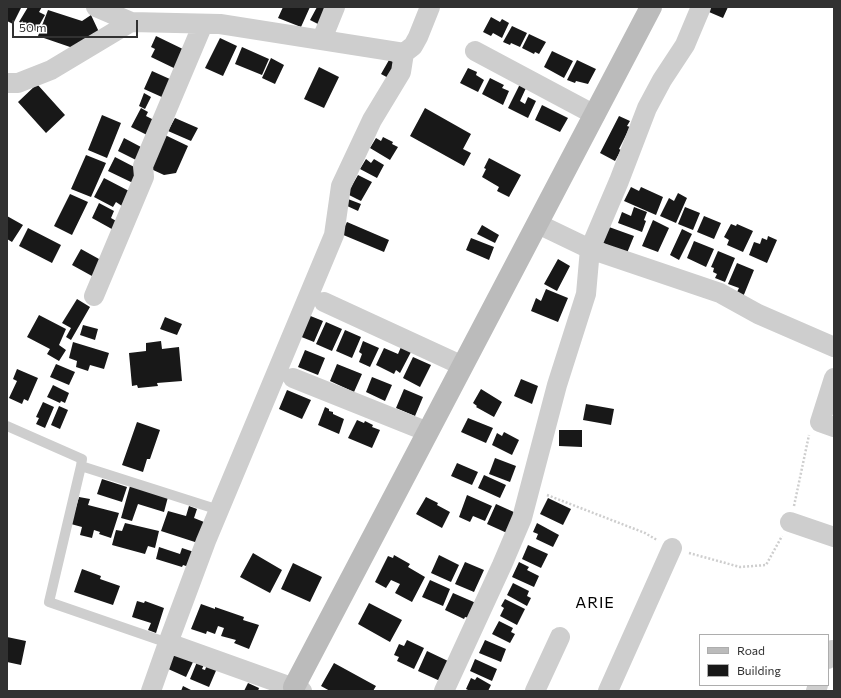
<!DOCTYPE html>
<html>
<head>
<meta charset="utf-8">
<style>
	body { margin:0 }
	#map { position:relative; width:841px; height:698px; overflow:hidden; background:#fff; font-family:Commissioner,sans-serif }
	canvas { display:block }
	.frame { position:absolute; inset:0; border:8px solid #313131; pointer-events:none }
	.legend { position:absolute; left:699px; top:634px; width:130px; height:52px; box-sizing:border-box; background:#fff; border:1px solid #adadad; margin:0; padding:5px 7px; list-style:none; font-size:12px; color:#313131 }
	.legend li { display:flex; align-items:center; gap:8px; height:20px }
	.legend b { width:20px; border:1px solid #adadad }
	.scale { position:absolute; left:12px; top:20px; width:126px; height:18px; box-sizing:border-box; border:2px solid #313131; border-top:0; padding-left:5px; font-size:12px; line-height:14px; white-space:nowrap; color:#313131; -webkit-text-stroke:3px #fff; paint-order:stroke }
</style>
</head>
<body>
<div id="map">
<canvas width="841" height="698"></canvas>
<div class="frame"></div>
<ul class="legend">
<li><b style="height:5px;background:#bbb"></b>Road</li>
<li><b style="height:11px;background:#181818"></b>Building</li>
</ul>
<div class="scale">50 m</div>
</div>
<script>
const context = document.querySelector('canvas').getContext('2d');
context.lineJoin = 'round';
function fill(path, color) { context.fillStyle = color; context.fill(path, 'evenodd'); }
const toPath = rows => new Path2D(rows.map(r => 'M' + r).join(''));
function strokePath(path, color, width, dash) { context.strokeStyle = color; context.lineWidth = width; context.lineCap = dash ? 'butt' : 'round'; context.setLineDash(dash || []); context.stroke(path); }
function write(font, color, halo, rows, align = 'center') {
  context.font = font + ' Commissioner,sans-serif'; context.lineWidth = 4; context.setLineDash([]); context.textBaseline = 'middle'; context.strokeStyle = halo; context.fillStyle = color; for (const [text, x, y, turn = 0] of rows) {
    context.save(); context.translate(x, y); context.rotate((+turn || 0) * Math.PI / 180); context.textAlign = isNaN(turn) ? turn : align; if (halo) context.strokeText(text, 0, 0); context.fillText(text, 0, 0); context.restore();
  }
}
fill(toPath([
	[7,7,18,7,21,8,13,24,7,21],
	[28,7,42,7,39,12,45,15,36,31,19,22],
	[283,7,310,7,301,27,278,18],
	[317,7,331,7,318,24,310,20],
	[711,7,728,7,723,18,709,12],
	[48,10,82,21,91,15,99,32,73,48,38,36],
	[491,17,500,22,502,19,509,23,502,38,493,33,491,36,483,32],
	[512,26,527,33,520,47,511,43,510,45,503,42],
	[529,34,546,42,539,54,535,52,534,54,522,48],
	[156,36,189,52,180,71,151,57,155,49,151,47],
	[220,38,237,46,223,76,205,68],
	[242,47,269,59,262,75,235,64],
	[552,51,573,61,564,78,544,67],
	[271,58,284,65,275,84,262,78],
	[389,60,400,65,392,80,381,74],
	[577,60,596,69,588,84,576,81,575,83,567,80],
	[319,67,339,77,324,108,304,99],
	[468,68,477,72,476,75,484,80,478,92,460,83],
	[152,71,172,80,164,98,144,89],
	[490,78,504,85,502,88,509,91,503,105,482,94],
	[37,84,65,115,46,133,18,102],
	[520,84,526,88,520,101,525,104,528,97,536,101,528,118,508,108],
	[144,93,151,97,145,109,139,106],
	[542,105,568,118,560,132,535,120],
	[141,108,148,112,146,116,158,122,151,137,131,127],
	[425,108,471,134,463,149,471,153,464,166,410,136],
	[102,115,121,123,107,158,88,150],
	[619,116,630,121,627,126,630,127,619,149,621,150,615,161,600,153],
	[175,118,198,128,191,141,168,131],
	[165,135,188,146,176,173,164,175,151,169],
	[383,137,393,142,392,144,398,147,390,160,370,148,376,138,381,141],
	[124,138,141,147,140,162,118,151],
	[86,155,106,163,91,197,71,189],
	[115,157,140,170,133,183,108,171],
	[489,158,521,175,509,197,497,191,499,187,482,177,486,169,484,168],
	[366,159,371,163,374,159,384,165,377,178,360,169],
	[358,175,372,182,361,201,347,194],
	[104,178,129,191,122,206,116,202,113,207,94,197],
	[631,187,639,191,641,187,663,197,656,215,624,201],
	[678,193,687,198,676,223,660,216,669,198,674,201],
	[70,194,88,202,72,235,54,226],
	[348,199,361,204,358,211,345,205],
	[99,203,114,211,111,218,123,225,119,233,92,218],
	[634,207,647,212,644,220,646,221,642,232,618,223,622,212,631,216],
	[685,207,700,213,693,230,678,224],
	[7,216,23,225,12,242,7,239],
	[704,216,721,223,714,239,697,232],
	[653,220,669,228,658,252,642,246],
	[347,222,389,240,384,252,341,234],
	[731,224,736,226,737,224,753,231,743,252,727,245,729,240,724,237],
	[482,225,499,235,495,243,477,234],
	[609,227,634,236,627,253,603,243],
	[28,228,61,245,52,263,19,246],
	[682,229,692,234,679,260,670,255],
	[768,236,777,240,767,263,749,255,754,242,760,244,762,238,767,240],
	[471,238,494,247,489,260,466,250],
	[694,241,714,249,706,267,687,258],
	[81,249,99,259,101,281,72,265],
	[718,251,735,258,725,282,715,278,717,274,713,272,714,268,711,267],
	[558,259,570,266,557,291,544,284],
	[737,263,754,270,743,297,736,294,739,288,728,284],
	[546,289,568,298,558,322,531,311,536,298,541,301],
	[77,299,90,307,71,340,66,337,71,328,62,323],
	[39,315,66,329,59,345,66,350,59,361,47,354,50,349,27,337],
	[308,315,323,321,314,342,299,336],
	[165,317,182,324,177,335,160,329],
	[326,322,342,329,332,351,316,344],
	[83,325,98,329,95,340,80,335],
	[345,330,361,337,352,358,336,351],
	[161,341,162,349,179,347,182,381,157,383,158,386,138,388,137,385,132,386,129,353,146,351,146,343],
	[363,341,379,348,370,367,359,362,362,354,359,352],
	[73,342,109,353,104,369,90,365,88,371,76,367,77,361,69,358],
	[401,347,411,352,400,373,396,370,394,374,376,365,384,348,398,354],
	[305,350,325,358,318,375,298,367],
	[413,357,431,365,420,387,403,378],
	[56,364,75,372,69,385,50,377],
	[337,364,362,374,354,392,330,381],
	[17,369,38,378,28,401,24,399,22,404,9,398,17,381,13,379],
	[372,377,392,385,385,401,366,392],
	[521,379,538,386,532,404,514,396],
	[53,385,69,393,65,403,61,401,60,403,47,397],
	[404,389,423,397,415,416,396,408],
	[481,389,502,402,494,417,476,407,477,406,473,403],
	[287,390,311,400,302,419,279,409],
	[43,402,54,407,45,428,36,424,39,418,36,417],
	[586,404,614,409,611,425,583,420],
	[59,406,68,410,60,429,51,425],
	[325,407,329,409,329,411,333,412,333,414,344,419,339,434,318,425],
	[468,418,493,428,486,443,461,432],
	[357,420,364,423,365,421,373,425,372,427,380,430,372,448,348,438],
	[137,422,160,430,150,459,147,459,143,472,122,465],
	[559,430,582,430,582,447,559,446],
	[504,432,519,440,512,455,492,445,497,433,502,436],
	[495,458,516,466,510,482,489,474],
	[457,463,478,472,472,485,451,476],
	[484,475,506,485,500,498,478,488],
	[102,479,127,487,122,502,97,494],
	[130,486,168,497,164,512,138,504,132,521,121,518],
	[467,495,492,506,485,521,473,516,470,522,459,517],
	[79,497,90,499,88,505,119,513,111,538,99,534,100,532,94,530,92,538,80,535,82,527,71,524],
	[426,497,438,503,437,505,450,512,442,528,416,514],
	[548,498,571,509,563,525,540,514],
	[496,504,516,513,507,533,487,524],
	[189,506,197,509,194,518,204,522,198,543,161,531,168,511,186,516],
	[125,523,159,531,155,548,148,546,145,554,112,545,116,530,122,531],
	[537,523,559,535,553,547,536,539,538,534,533,532],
	[528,545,548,554,541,568,522,559],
	[159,547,180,554,182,548,194,552,189,567,183,565,182,567,156,559],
	[253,553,282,570,270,593,240,577],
	[394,555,410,564,408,567,425,577,412,602,395,593,400,584,391,580,386,588,375,582,388,556,393,558],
	[439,555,459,565,451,582,431,573],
	[465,562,484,570,474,592,455,584],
	[519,562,529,567,527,570,539,576,534,587,512,577],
	[293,563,322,577,310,602,281,589],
	[82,569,101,576,100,579,120,586,113,605,74,592],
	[430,580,450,589,443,606,422,597],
	[513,583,529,591,527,596,531,598,527,606,507,595],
	[453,593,476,603,469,618,465,617,464,619,445,610],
	[505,599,525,609,517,625,500,616,504,608,501,606],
	[137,601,144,603,145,601,164,608,156,633,148,630,151,623,132,617],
	[369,603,402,620,390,642,358,624],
	[201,604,215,609,215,607,244,617,243,620,259,625,249,649,234,643,236,640,221,636,224,628,218,626,215,634,207,631,206,634,191,629],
	[499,621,513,628,511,632,515,634,510,643,492,634],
	[7,637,26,641,21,665,7,662],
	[407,640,424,648,414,669,397,661,399,657,394,655,399,644,404,646],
	[485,640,506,649,501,662,479,653],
	[427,651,448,661,440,681,418,671],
	[173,653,193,662,186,677,166,668],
	[199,657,206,660,202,669,205,670,208,662,218,666,209,687,190,679],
	[475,659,497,669,492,681,470,671],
	[334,663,376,686,373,691,330,691,321,686],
	[477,677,491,685,488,691,470,691,466,689,471,678,475,680],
	[248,683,259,688,258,691,244,691],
	[183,686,193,691,181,691]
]), '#181818');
strokePath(toPath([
	[547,495,645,533,657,540],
	[794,506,809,435],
	[689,553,740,567,766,565,782,536]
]), '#cecece', 2.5, [2, 2]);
strokePath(toPath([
	[7,426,82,459,81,466,219,510],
	[81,466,49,602,168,643]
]), '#cecece', 10);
strokePath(toPath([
	[96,7,131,22],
	[322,39,335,7],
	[475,51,595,115],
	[7,83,18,83,51,70,131,22,220,24,404,53],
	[538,224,590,249,720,293,758,314,834,347],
	[94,296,144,177,143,166,203,24],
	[324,302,463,366],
	[293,378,428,432],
	[834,378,820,422,834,427],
	[790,522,834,537],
	[168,643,206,541,334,235,341,186,372,120,401,72,404,53,413,46,418,37,430,7],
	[828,659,832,650],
	[151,691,168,643,302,691],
	[444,691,502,565,522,518,557,385,586,294,590,249,619,181,647,108,662,80,685,45,701,7],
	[535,691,560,637],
	[608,691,672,548],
	[816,691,818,685]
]), '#cecece', 20);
strokePath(toPath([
	[294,687,651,7]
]), '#bbb', 22);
context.letterSpacing = '1px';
write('16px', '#000', '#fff', [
	["ARIE",595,603]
]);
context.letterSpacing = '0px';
</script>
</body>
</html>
